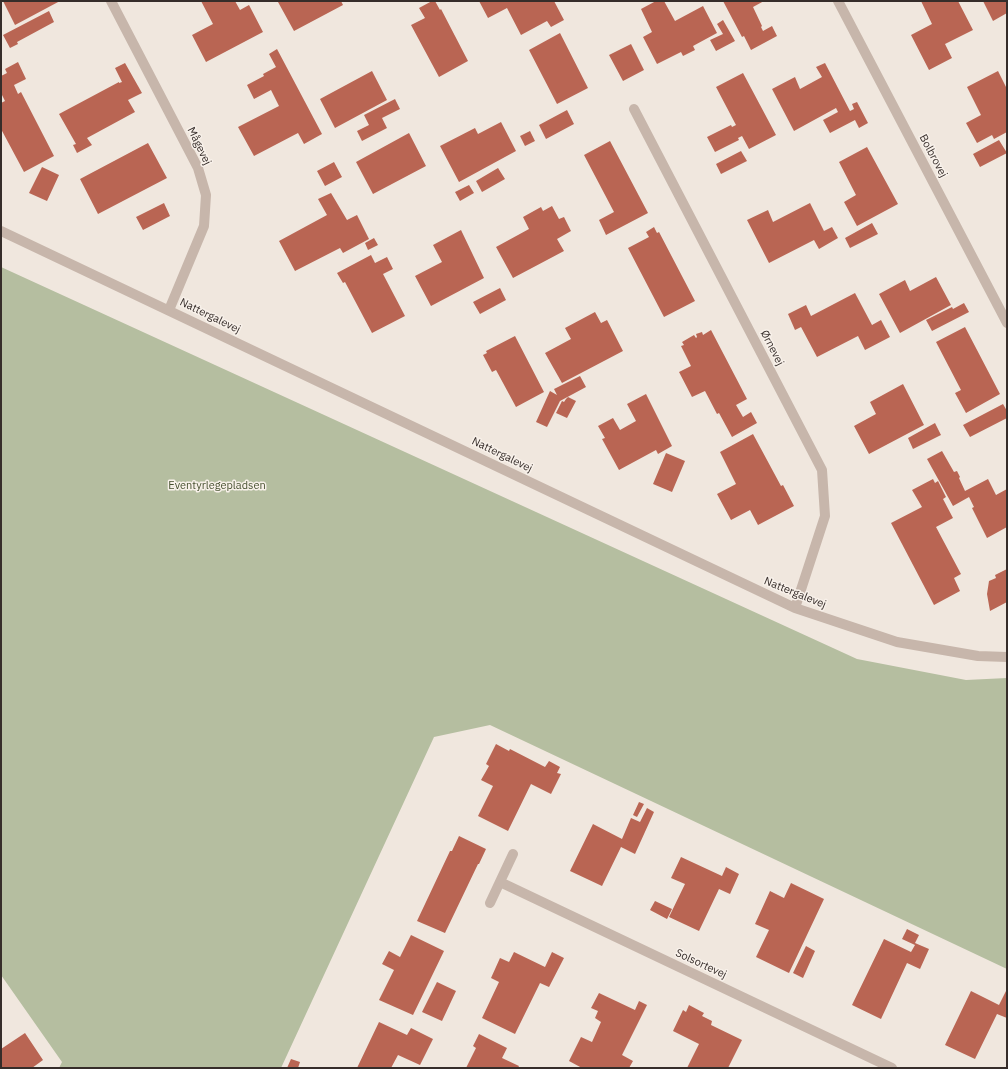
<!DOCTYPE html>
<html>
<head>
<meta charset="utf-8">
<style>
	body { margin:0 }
	#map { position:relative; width:1008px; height:1069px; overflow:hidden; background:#f0e7de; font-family:"IBM Plex Sans",sans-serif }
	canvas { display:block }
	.frame { position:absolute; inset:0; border:2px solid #362d2a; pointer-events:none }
</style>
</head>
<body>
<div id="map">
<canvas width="1008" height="1069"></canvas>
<div class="frame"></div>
</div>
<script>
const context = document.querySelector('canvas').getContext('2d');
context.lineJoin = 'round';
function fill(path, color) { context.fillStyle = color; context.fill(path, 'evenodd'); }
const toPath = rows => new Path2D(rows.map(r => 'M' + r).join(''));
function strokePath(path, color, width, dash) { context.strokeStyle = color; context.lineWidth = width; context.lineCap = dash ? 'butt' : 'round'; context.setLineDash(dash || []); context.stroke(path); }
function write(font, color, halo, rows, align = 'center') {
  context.font = font + ' "IBM Plex Sans",sans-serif'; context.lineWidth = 3; context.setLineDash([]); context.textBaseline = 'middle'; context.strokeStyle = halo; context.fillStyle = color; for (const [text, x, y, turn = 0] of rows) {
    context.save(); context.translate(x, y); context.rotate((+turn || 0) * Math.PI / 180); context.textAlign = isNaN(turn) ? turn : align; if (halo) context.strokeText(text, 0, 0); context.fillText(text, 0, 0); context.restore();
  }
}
fill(toPath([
	[1,267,857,659,966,680,1007,678,1007,969,490,725,434,737,281,1068,59,1068,62,1062,1,975]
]), '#b5bea0');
fill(toPath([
	[3,1,60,1,15,25],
	[201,1,235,1,240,10,249,5,263,32,206,62,192,35,213,24],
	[280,1,341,1,343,5,294,31,278,2],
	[432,1,435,1,440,10,441,9,468,61,439,77,411,25,425,18,419,8],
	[479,1,554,1,564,20,551,27,547,21,521,35,507,8,488,18],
	[656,1,664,1,675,21,703,6,717,33,693,46,695,50,683,56,681,52,657,64,643,37,652,32,641,9],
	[723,1,764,1,753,7,762,26,761,27,763,31,772,26,777,36,751,50,744,36,742,37],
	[921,1,958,1,973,30,945,44,952,58,929,70,911,35,932,24],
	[983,1,1007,1,1007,13,993,21],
	[49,11,54,22,17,42,18,44,10,48,3,35],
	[723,20,735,41,716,51,710,40,723,34,717,24],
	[560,33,588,88,557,104,529,50],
	[631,44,644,70,623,81,609,55],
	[277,49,322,134,304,144,298,133,254,156,238,127,279,106,271,90,254,99,247,85,264,76,263,74,276,67,269,54],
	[18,62,26,79,14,85,18,94,21,92,54,156,24,172,1,129,1,103,5,101,1,93,1,76,7,73,5,69],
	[125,63,142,93,128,100,135,112,87,138,92,145,77,153,73,145,76,144,59,114,119,82,119,83,122,82,115,68],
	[825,63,850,111,854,109,852,104,857,102,868,123,859,128,855,120,830,133,823,120,838,112,836,108,794,131,772,89,795,77,800,89,822,77,816,67],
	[372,71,387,100,335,128,320,99],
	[998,71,1007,89,1007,132,994,139,992,135,977,143,966,123,981,115,967,87],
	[743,73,776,135,749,149,742,136,738,138,739,140,715,152,707,137,731,125,732,127,736,125,716,87],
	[395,99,400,109,382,118,387,128,362,141,357,131,369,125,364,115],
	[567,110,574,124,546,139,539,125],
	[501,122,516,151,459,182,440,146,475,128,478,134],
	[530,131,535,141,525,146,520,136],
	[409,133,426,166,373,194,356,162],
	[999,140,1007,153,980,167,973,154],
	[610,141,648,213,606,235,599,220,614,212,584,155],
	[148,143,167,178,98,214,80,179],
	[867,147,898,204,857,226,844,202,856,195,839,162],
	[741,151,747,161,721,174,716,164],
	[334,162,342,177,325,186,317,171],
	[42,167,59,175,47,201,29,193],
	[498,168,505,179,482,192,476,181],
	[469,185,474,193,460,201,455,192],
	[331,193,347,220,357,215,369,239,343,253,340,248,295,271,279,241,327,215,318,199],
	[164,203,170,216,143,230,136,217],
	[810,203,824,231,832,227,838,238,819,249,814,240,769,263,747,220,768,210,773,222],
	[552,206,559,219,564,217,571,231,557,239,564,251,513,278,496,247,529,229,523,217,541,207,543,211],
	[872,223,878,234,850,248,845,238],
	[654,227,657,233,659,232,695,301,664,317,628,248,649,237,646,232],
	[461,230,484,278,431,306,415,276,442,262,433,245],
	[374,238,378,245,368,250,365,243],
	[371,255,375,263,387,257,393,269,383,274,405,316,372,333,345,282,343,283,337,273],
	[936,277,951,305,900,333,879,294,905,280,910,291],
	[500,288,506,300,480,314,473,302],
	[855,293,872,325,881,320,890,337,865,350,858,336,817,357,801,327,795,330,788,314,806,305,811,316],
	[964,303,969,312,932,331,926,320,952,307,953,309],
	[595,312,601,323,607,320,623,351,562,383,545,353,571,339,565,328],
	[965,327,1000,394,966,413,955,393,961,390,936,342],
	[711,330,747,399,736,405,743,417,751,412,757,423,732,437,719,413,717,414,705,391,692,397,679,372,691,366,681,346,684,345,682,342,694,335,696,338,697,337,696,334,702,332,703,335],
	[515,336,544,392,516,407,496,370,492,372,483,355,487,353,486,351],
	[580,376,586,387,560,401,547,427,536,422,550,391,557,395,554,389],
	[903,384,924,425,869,454,854,426,876,414,870,402],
	[646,394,672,446,658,454,656,450,619,470,602,439,605,438,598,426,613,418,620,430,636,421,627,404],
	[568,397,576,401,567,418,556,413,562,401,564,402,566,399],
	[1003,404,1007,411,1007,418,970,437,963,425],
	[935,423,941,435,913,449,908,438],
	[753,434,781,486,783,485,794,506,758,525,750,510,731,520,717,494,736,484,720,452],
	[942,451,954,472,957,471,960,477,959,478,965,491,988,479,996,495,1007,489,1007,527,987,538,972,508,974,507,969,497,953,506,927,459],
	[666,453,685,461,672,492,653,484],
	[933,479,935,483,938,481,946,497,943,499,953,518,936,527,961,574,954,578,960,591,934,605,891,523,922,507,912,490],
	[1007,569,1007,602,990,611,987,594,989,581,996,578,995,575],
	[496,744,509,751,510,749,545,767,549,761,560,767,557,773,561,774,551,794,531,784,508,831,478,816,493,786,481,780,489,766,486,764],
	[639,802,644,804,637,817,633,815],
	[647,808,654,812,635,854,621,847,602,886,570,871,593,824,622,839,631,818,640,822],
	[459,836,486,849,479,864,478,864,445,933,417,921,450,851,452,851],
	[681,857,722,876,726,867,739,874,730,894,719,889,699,931,669,917,685,884,671,878],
	[791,883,824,899,789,973,756,957,769,930,755,924,770,891,784,898],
	[655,901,672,909,667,919,650,910],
	[907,929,919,935,915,943,929,949,920,969,907,963,881,1019,852,1005,884,939,911,952,915,945,902,939],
	[411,935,444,951,413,1015,379,1000,394,970,382,964,389,951,400,957],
	[806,946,815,951,803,978,793,973],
	[514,952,545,967,552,952,564,958,549,987,540,983,515,1034,482,1018,499,982,491,978,500,958,509,962],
	[437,982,456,991,442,1021,422,1012],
	[1007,989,1007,1018,997,1014,975,1059,945,1045,971,991,999,1005],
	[599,993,635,1010,639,1001,647,1005,622,1055,633,1061,629,1068,582,1068,569,1061,581,1037,592,1042,601,1022,595,1018,598,1011,591,1008],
	[689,1005,704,1013,702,1016,712,1021,711,1025,742,1040,728,1068,687,1068,699,1044,673,1031,683,1010,686,1012],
	[379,1022,407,1035,411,1028,433,1039,420,1065,398,1055,391,1068,357,1068],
	[25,1033,43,1060,32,1068,1,1068,1,1049],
	[479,1034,507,1048,502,1058,519,1066,518,1068,466,1068,476,1048,473,1046],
	[291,1059,300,1062,298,1068,287,1068]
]), '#b96553');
strokePath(toPath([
	[111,1,198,168,206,195,204,226,169,310],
	[838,1,1007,323],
	[634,109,822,470,825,516,795,608],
	[1,231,795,608,897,642,978,656,1007,657],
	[500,882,892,1068],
	[490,903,513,854]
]), '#c7b6ab', 10);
write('11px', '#362d2a', '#f8f1ea', [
	["Mågevej",199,146,64],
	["Bolbrovej",933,156,62],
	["Nattergalevej",210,316,26],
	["Ørnevej",772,348,63],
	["Nattergalevej",502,455,26],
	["Nattergalevej",795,593,22],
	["Solsortevej",701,964,25]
]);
write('11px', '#475130', '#f8f1ea', [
	["Eventyrlegepladsen",217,486]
]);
</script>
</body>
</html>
